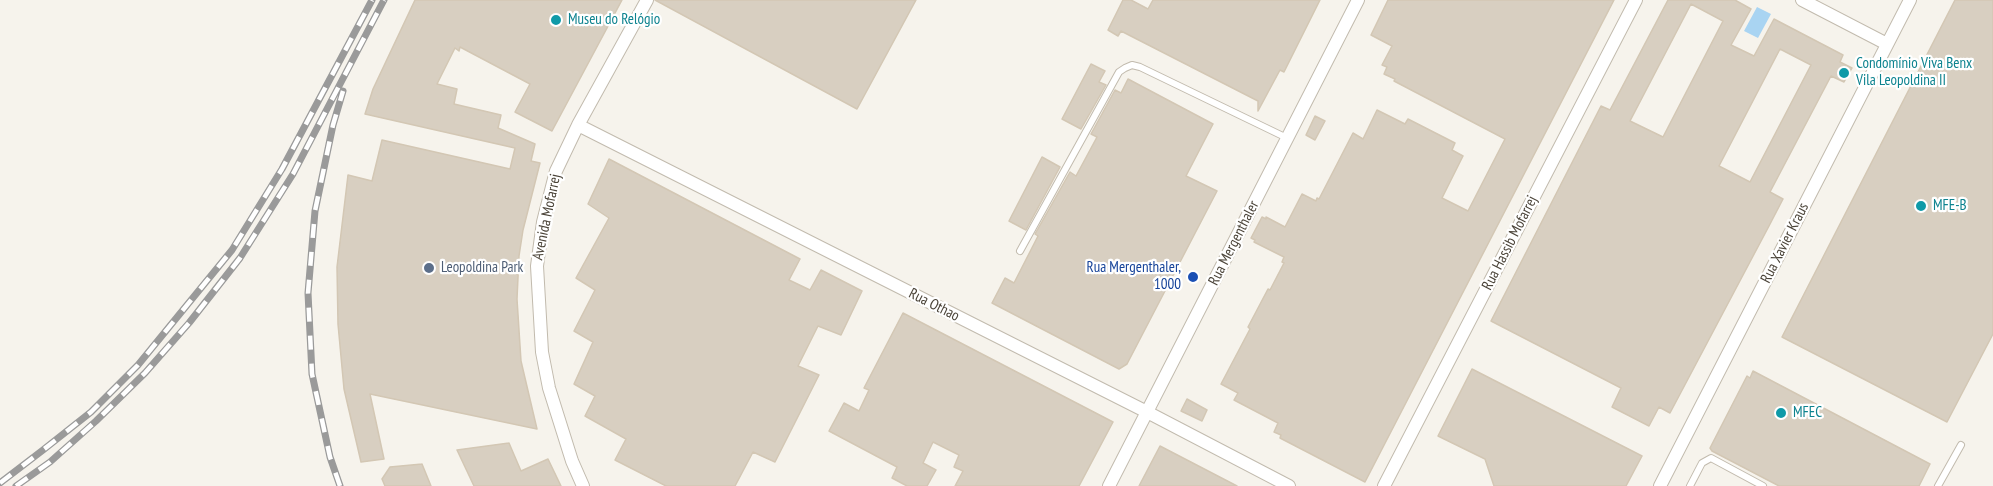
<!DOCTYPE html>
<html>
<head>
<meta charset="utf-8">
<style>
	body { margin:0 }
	canvas { display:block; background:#f6f3ec }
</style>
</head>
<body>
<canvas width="1993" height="486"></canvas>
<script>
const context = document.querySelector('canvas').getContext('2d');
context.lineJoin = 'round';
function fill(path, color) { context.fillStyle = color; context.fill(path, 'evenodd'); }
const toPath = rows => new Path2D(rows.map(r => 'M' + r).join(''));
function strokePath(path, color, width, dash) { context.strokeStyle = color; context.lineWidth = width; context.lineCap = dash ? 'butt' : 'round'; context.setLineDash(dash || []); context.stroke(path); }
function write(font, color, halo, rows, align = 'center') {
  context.font = font + ' "PT Sans Narrow",sans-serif'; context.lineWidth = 4.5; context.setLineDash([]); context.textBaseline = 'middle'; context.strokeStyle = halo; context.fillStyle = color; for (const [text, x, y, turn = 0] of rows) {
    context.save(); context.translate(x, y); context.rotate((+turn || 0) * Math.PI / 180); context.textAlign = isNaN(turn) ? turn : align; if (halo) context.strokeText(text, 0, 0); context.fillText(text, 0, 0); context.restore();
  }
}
fill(toPath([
	[1757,7,1771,14,1758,38,1744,31]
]), '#a9d4f2');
const building = toPath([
	[415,0,622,0,552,131,515,112,530,84,460,47,459,51,455,48,437,84,457,89,454,104,501,115,498,128,535,144,531,161,540,163,523,230,519,256,517,299,521,361,537,429,370,394,384,459,361,462,344,389,338,324,337,267,348,175,372,181,382,140,510,169,515,148,365,114,373,89,415,0],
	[655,0,916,0,857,109,655,0],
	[1123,0,1131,0,1148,9,1153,0,1320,0,1284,72,1280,70,1258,111,1258,101,1121,31,1118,36,1108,30,1123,0],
	[1388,0,1614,0,1365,482,1280,438,1281,435,1274,432,1278,423,1234,400,1238,393,1221,384,1250,329,1248,327,1268,289,1270,290,1284,263,1282,262,1284,257,1254,242,1255,240,1251,238,1262,217,1266,219,1266,217,1285,227,1302,194,1316,201,1317,198,1319,199,1353,133,1363,139,1377,110,1405,124,1408,119,1455,143,1452,150,1463,156,1442,198,1468,211,1505,139,1394,81,1395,79,1384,74,1387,67,1382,65,1392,46,1371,35,1388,0],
	[1668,0,1735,0,1751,9,1731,45,1754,56,1774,19,1843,55,1840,62,1852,68,1844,82,1831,76,1770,192,1783,199,1769,226,1670,413,1659,407,1649,426,1612,407,1621,388,1491,321,1601,106,1610,110,1668,0],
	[1691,4,1723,21,1663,137,1630,121,1691,4],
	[1780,49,1811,65,1750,182,1719,166,1780,49],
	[1955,0,1993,0,1993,334,1947,422,1782,337,1955,0],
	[1091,64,1105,71,1099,82,1106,85,1081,129,1062,119,1091,64],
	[1128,79,1213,124,1186,176,1217,191,1127,364,1119,369,992,303,1005,278,1014,283,1038,236,1035,234,1070,172,1076,176,1097,137,1091,134,1115,90,1121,93,1128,79],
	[1315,116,1325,121,1315,140,1306,135,1315,116],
	[1042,157,1060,167,1026,230,1009,221,1042,157],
	[609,159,800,259,789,280,810,290,821,270,862,291,841,335,818,326,798,366,819,375,775,462,753,452,735,486,666,486,615,460,626,439,585,416,595,396,574,384,593,342,574,331,595,290,576,278,609,218,588,204,609,159],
	[903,313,1113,422,1079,486,955,486,963,471,954,467,959,455,933,442,923,463,936,470,927,486,907,486,892,478,897,467,829,431,844,403,859,411,869,390,864,388,903,313],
	[1472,369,1642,456,1626,486,1494,486,1485,459,1438,436,1472,369],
	[1753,371,1930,464,1919,486,1779,486,1712,451,1710,448,1747,376,1750,378,1753,371],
	[1187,399,1207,410,1202,421,1181,411,1187,399],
	[509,443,521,471,548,459,561,486,474,486,457,450,509,443],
	[1160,446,1237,486,1139,486,1160,446],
	[422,464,431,486,385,486,382,479,390,467,422,464]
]);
fill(building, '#d8cfc1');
strokePath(building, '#d3c7b4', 1.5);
const service = toPath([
	[1020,251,1119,72,1125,68,1132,65,1140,67,1287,138],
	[1690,486,1702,463,1711,458,1763,486],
	[1938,486,1961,445]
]);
const minor = toPath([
	[1802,0,1887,44],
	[578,125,1147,412,1289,486],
	[583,486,572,461,549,388,542,352,537,266,543,222,556,171,578,125,647,0],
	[1109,486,1358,0],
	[1384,486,1636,0],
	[1660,486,1910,0]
]);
strokePath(service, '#c2bbae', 8);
strokePath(minor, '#c2bbae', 14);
strokePath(service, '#fff', 6);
strokePath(minor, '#fff', 12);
const rail = toPath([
	[0,483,43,450,91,412,138,365,232,250,282,169,372,0],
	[16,486,50,462,96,421,145,373,189,323,240,258,293,174,384,0],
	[340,486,330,457,312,374,308,293,315,211,333,125,343,91]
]);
strokePath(rail, '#9a9a9a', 7);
strokePath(rail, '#fff', 4.5, [14]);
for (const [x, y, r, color] of [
	[556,20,6,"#0f9aa8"],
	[1844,73,6,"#0f9aa8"],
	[1921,206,6,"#0f9aa8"],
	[429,268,6,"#5c6f8a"],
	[1193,277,6,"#1a4fb4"],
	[1781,413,6,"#0f9aa8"]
]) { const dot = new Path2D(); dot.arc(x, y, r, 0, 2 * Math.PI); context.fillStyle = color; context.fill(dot); strokePath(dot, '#fff', 2); }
write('15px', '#0d838f', '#fff', [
	["Museu do Relógio",568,20],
	["Condomínio Viva Benx",1856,64],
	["Vila Leopoldina II",1856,81],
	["MFE-B",1933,206],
	["MFEC",1793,413]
], 'left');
write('15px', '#4b4439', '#fff', [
	["Avenida Mofarrej",547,217,-78],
	["Rua Mergenthaler",1234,243,-63],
	["Rua Hassib Mofarrej",1510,243,-63],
	["Rua Xavier Kraus",1785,243,-63],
	["Rua Othao",934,305,27]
]);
write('15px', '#4e5e75', '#fff', [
	["Leopoldina Park",441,268]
], 'left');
write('15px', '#164399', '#fff', [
	["Rua Mergenthaler,",1181,268],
	["1000",1181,285]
], 'right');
</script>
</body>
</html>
